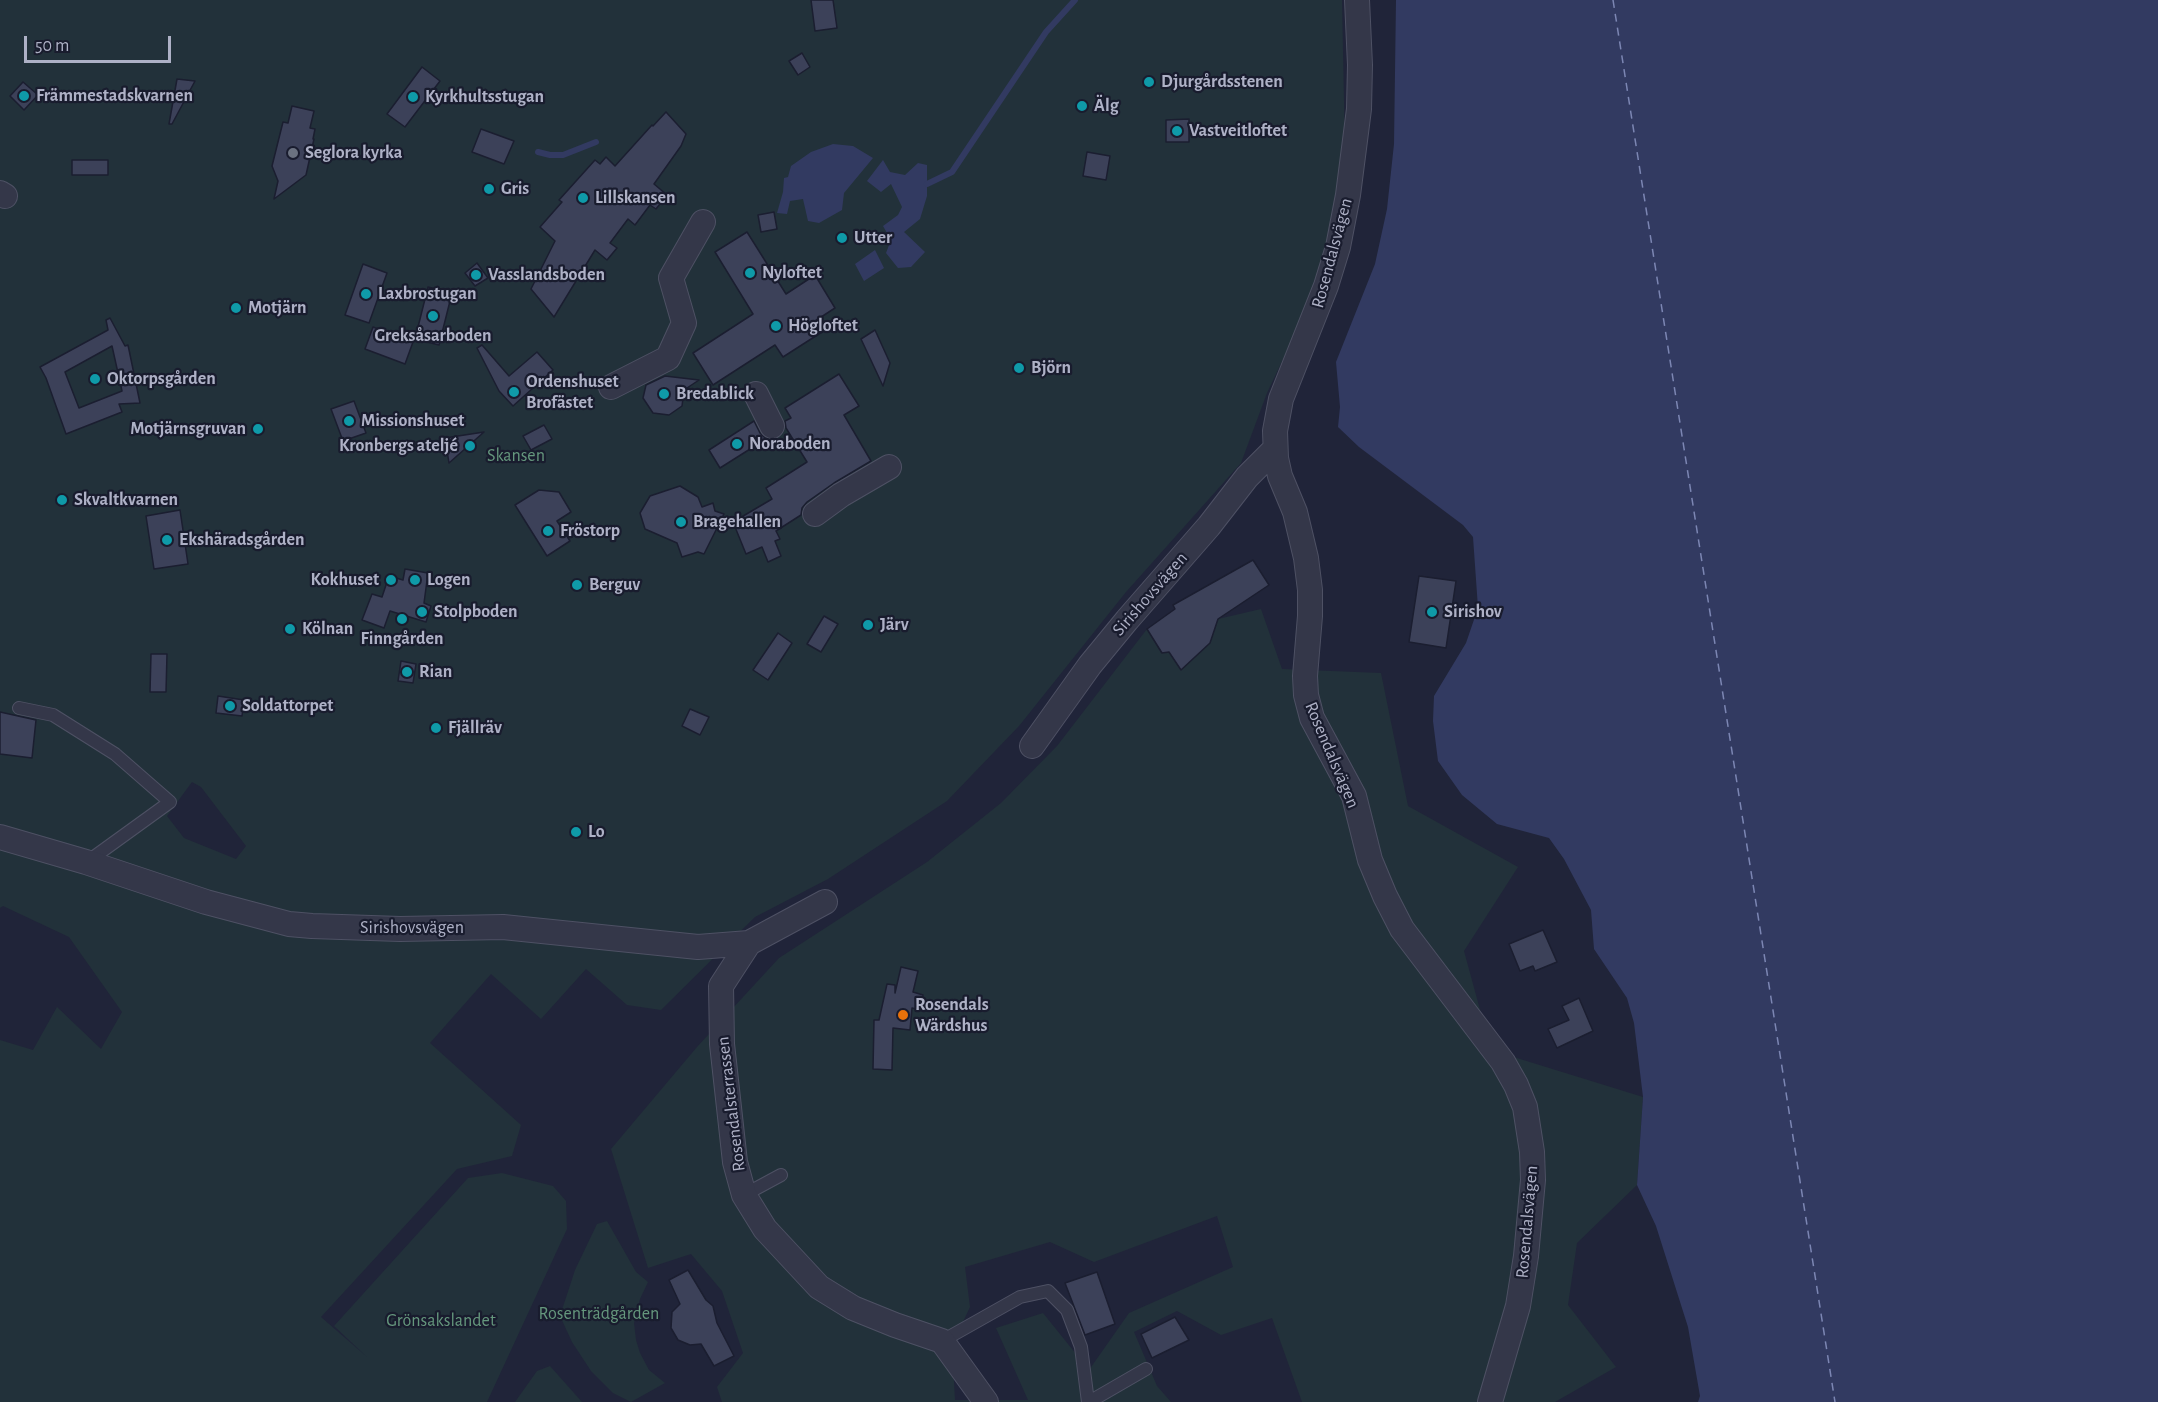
<!DOCTYPE html>
<html>
<head>
<meta charset="utf-8">
<style>
	body { margin:0 }
	#map { position:relative; width:2158px; height:1402px; overflow:hidden; background:#202439; font-family:"Alegreya Sans",sans-serif }
	canvas { display:block }
	.scale { position:absolute; left:24px; top:36px; width:147px; height:27px; box-sizing:border-box; border:3px solid #aeb1c6; border-top:0; padding-left:8px; font-size:18px; line-height:21px; white-space:nowrap; color:#aeb1c6; -webkit-text-stroke:4px #191c2e; paint-order:stroke }
</style>
</head>
<body>
<div id="map">
<canvas width="2158" height="1402"></canvas>
<div class="scale">50 m</div>
</div>
<script>
const context = document.querySelector('canvas').getContext('2d');
context.lineJoin = 'round';
function fill(path, color) { context.fillStyle = color; context.fill(path, 'evenodd'); }
const toPath = rows => new Path2D(rows.map(r => 'M' + r).join(''));
function strokePath(path, color, width, dash) { context.strokeStyle = color; context.lineWidth = width; context.lineCap = dash ? 'butt' : 'round'; context.setLineDash(dash || []); context.stroke(path); }
function write(font, color, halo, rows, align = 'center') {
  context.font = font + ' "Alegreya Sans",sans-serif'; context.lineWidth = 4.5; context.setLineDash([]); context.textBaseline = 'middle'; context.strokeStyle = halo; context.fillStyle = color; for (const [text, x, y, turn = 0] of rows) {
    context.save(); context.translate(x, y); context.rotate((+turn || 0) * Math.PI / 180); context.textAlign = isNaN(turn) ? turn : align; if (halo) context.strokeText(text, 0, 0); context.fillText(text, 0, 0); context.restore();
  }
}
fill(toPath([
	[0,0,1342,0,1345,152,1319,283,1267,393,1241,463,1126,592,1019,726,947,801,828,879,755,917,661,1010,627,1005,586,969,541,1019,491,974,430,1043,521,1125,512,1156,457,1169,321,1317,367,1357,334,1326,468,1178,502,1173,553,1186,566,1201,567,1229,487,1402,0,1402,0,1040,33,1050,57,1007,101,1049,122,1012,69,937,3,906,0,908],
	[192,782,201,787,246,846,236,859,184,838,167,816],
	[1261,609,1282,669,1381,673,1408,806,1518,867,1464,951,1491,1050,1643,1097,1637,1185,1577,1243,1568,1305,1616,1367,1555,1402,1302,1402,1272,1318,1221,1335,1177,1311,1134,1332,1157,1386,1171,1402,722,1402,717,1387,743,1353,722,1291,691,1254,648,1268,611,1149,697,1047,779,958,927,862,1001,803,1057,746,1147,629,1161,653,1169,652,1181,670,1210,643,1218,619],
	[1217,1216,1233,1267,1129,1313,1089,1370,1043,1313,996,1328,1028,1400,955,1400,952,1345,970,1307,965,1267,1050,1242,1094,1262],
	[607,1221,636,1272,648,1282,640,1299,634,1323,636,1340,640,1353,649,1370,665,1383,631,1402,613,1393,591,1371,572,1342,560,1316,575,1270,597,1224],
	[550,1366,582,1402,515,1402,537,1371]
]), '#22313a');
fill(toPath([
	[1396,0,2158,0,2158,1402,1698,1402,1700,1396,1688,1327,1656,1226,1637,1185,1643,1097,1634,1023,1627,998,1594,949,1591,910,1564,859,1549,838,1497,824,1462,795,1438,761,1433,721,1434,696,1466,643,1478,608,1473,537,1463,525,1359,447,1338,427,1340,407,1336,362,1375,264,1387,209,1394,144],
	[833,144,853,146,873,158,844,193,842,210,819,223,808,221,803,199,790,201,787,214,777,213,783,192,784,178,788,177,791,166,811,152],
	[883,160,890,172,905,175,918,163,927,165,927,196,920,219,904,232,925,252,911,267,898,268,886,253,891,240,883,226,898,215,902,207,891,184,881,192,867,181],
	[875,250,884,268,864,281,855,264]
]), '#323a61');
strokePath(toPath([
	[538,152,550,155,563,155,596,142],
	[927,184,952,172,1046,32,1075,0]
]), '#323a61', 6);
strokePath(toPath([
	[1613,0,1835,1402]
]), '#7c86b3', 1.5, [8, 6]);
const building = toPath([
	[811,0,833,0,837,28,815,31,811,0],
	[802,53,810,67,798,75,789,61,802,53],
	[422,67,440,81,405,127,387,114,422,67],
	[177,79,195,81,172,124,169,124,177,79],
	[23,82,38,95,24,110,10,96,23,82],
	[292,106,314,111,310,128,315,129,313,139,314,139,306,175,274,199,278,181,272,166,283,122,288,123,292,106],
	[666,112,686,134,681,146,654,184,667,195,656,209,650,205,635,225,628,219,610,243,617,248,607,260,595,250,554,317,531,289,555,241,540,227,562,202,559,200,595,160,600,164,606,157,615,166,652,125,653,126,666,112],
	[1189,119,1189,142,1166,142,1166,120,1189,119],
	[481,129,514,141,504,164,472,152,481,129],
	[1087,152,1110,156,1106,180,1083,176,1087,152],
	[72,160,108,160,108,175,72,175,72,160],
	[774,212,777,229,761,232,758,215,774,212],
	[747,232,786,294,815,275,835,308,815,321,822,332,783,357,775,345,713,385,693,353,753,314,715,252,747,232],
	[477,263,488,278,475,286,465,273,477,263],
	[363,264,387,273,369,323,345,315,363,264],
	[428,287,452,293,439,345,415,339,428,287],
	[110,318,125,346,128,345,140,403,119,404,122,412,66,434,46,378,40,367,108,330,106,320,110,318],
	[112,346,122,391,79,408,65,372,112,346],
	[373,327,413,342,405,364,365,349,373,327],
	[875,330,890,363,883,386,861,339,875,330],
	[482,345,509,376,537,352,553,370,513,406,499,391,477,348,482,345],
	[839,374,859,406,844,415,871,461,834,483,807,502,802,508,801,515,776,531,780,539,775,541,781,556,768,562,762,547,746,554,733,522,772,499,766,488,807,462,786,428,785,421,791,418,785,408,839,374],
	[665,376,699,380,684,390,682,406,669,415,653,413,643,398,646,385,665,376],
	[354,401,366,433,343,441,331,409,354,401],
	[754,421,760,433,766,439,720,468,709,450,754,421],
	[544,425,552,439,531,450,523,436,544,425],
	[484,432,449,463,445,438,484,432],
	[680,486,698,497,702,507,713,503,715,511,724,514,704,554,698,552,682,557,677,543,645,529,640,513,650,496,680,486],
	[539,490,559,492,571,512,557,521,570,541,547,556,515,505,539,490],
	[180,510,188,564,154,569,146,516,180,510],
	[1253,560,1269,585,1218,619,1210,643,1181,670,1169,652,1162,653,1147,629,1175,609,1173,605,1253,560],
	[405,569,428,573,424,603,431,606,426,622,390,611,384,628,362,620,372,594,382,597,389,576,403,580,405,569],
	[1419,576,1456,581,1446,648,1409,642,1419,576],
	[824,616,838,624,821,652,807,644,824,616],
	[778,633,792,643,768,680,753,670,778,633],
	[151,654,167,654,166,692,150,692,151,654],
	[401,661,416,664,413,683,398,681,401,661],
	[218,696,244,700,242,716,216,713,218,696],
	[690,709,709,717,700,735,682,726,690,709],
	[0,712,36,720,32,758,0,754,0,712],
	[1543,930,1557,962,1535,971,1533,966,1520,971,1509,944,1543,930],
	[901,967,918,971,913,992,923,995,921,1010,912,1008,910,1030,893,1028,892,1070,873,1069,874,1020,879,1020,887,984,895,985,895,993,901,967],
	[1579,998,1593,1031,1557,1048,1548,1029,1569,1020,1562,1006,1579,998],
	[688,1270,706,1300,713,1306,717,1323,734,1356,714,1366,701,1344,690,1345,678,1340,671,1328,672,1312,680,1304,669,1280,688,1270],
	[1097,1272,1115,1324,1085,1335,1065,1283,1097,1272],
	[1175,1317,1189,1340,1152,1358,1141,1334,1175,1317]
]);
fill(building, '#3c4159');
strokePath(building, '#1b1e30', 1.5);
const lane = toPath([
	[19,708,53,715,115,754,170,802,87,862],
	[744,1195,781,1175],
	[942,1341,1020,1297,1048,1291,1067,1310,1081,1347,1088,1402],
	[1089,1402,1146,1369]
]);
const street = toPath([
	[1357,0,1360,65,1359,109,1348,195,1338,247,1326,286,1281,399,1275,431,1276,458,1280,476,1295,512,1306,558,1310,590,1310,616,1305,676,1306,695,1312,718,1354,796,1370,860,1385,896,1402,929,1503,1062,1516,1085,1525,1107,1532,1152,1533,1180,1526,1256,1518,1306,1490,1402],
	[0,193,5,196],
	[611,387,668,358,684,323,671,278,703,222],
	[756,394,772,426],
	[815,514,841,495,889,467],
	[1032,746,1090,665,1127,620,1209,526,1247,477,1275,449],
	[0,837,86,862,206,902,289,924,312,926,400,929,503,927,698,947,749,943,825,902],
	[749,943,721,986,722,1044,735,1162,744,1195,765,1229,819,1287,853,1308,895,1325,942,1341,986,1402]
]);
strokePath(lane, '#4e5164', 14);
strokePath(street, '#4e5164', 26);
strokePath(lane, '#343749', 12);
strokePath(street, '#343749', 24);
for (const [x, y, r, color] of [
	[1149,82,6,"#0f9aa8"],
	[24,96,6,"#0f9aa8"],
	[413,97,6,"#0f9aa8"],
	[1082,106,6,"#0f9aa8"],
	[1177,131,6,"#0f9aa8"],
	[293,153,6,"#6b7280"],
	[489,189,6,"#0f9aa8"],
	[583,198,6,"#0f9aa8"],
	[842,238,6,"#0f9aa8"],
	[750,273,6,"#0f9aa8"],
	[476,275,6,"#0f9aa8"],
	[366,294,6,"#0f9aa8"],
	[236,308,6,"#0f9aa8"],
	[433,316,6,"#0f9aa8"],
	[776,326,6,"#0f9aa8"],
	[1019,368,6,"#0f9aa8"],
	[95,379,6,"#0f9aa8"],
	[514,392,6,"#0f9aa8"],
	[664,394,6,"#0f9aa8"],
	[349,421,6,"#0f9aa8"],
	[258,429,6,"#0f9aa8"],
	[737,444,6,"#0f9aa8"],
	[470,446,6,"#0f9aa8"],
	[62,500,6,"#0f9aa8"],
	[681,522,6,"#0f9aa8"],
	[548,531,6,"#0f9aa8"],
	[167,540,6,"#0f9aa8"],
	[391,580,6,"#0f9aa8"],
	[415,580,6,"#0f9aa8"],
	[577,585,6,"#0f9aa8"],
	[422,612,6,"#0f9aa8"],
	[1432,612,6,"#0f9aa8"],
	[402,619,6,"#0f9aa8"],
	[868,625,6,"#0f9aa8"],
	[290,629,6,"#0f9aa8"],
	[407,672,6,"#0f9aa8"],
	[230,706,6,"#0f9aa8"],
	[436,728,6,"#0f9aa8"],
	[576,832,6,"#0f9aa8"],
	[903,1015,6,"#e8710a"]
]) { const dot = new Path2D(); dot.arc(x, y, r, 0, 2 * Math.PI); context.fillStyle = color; context.fill(dot); strokePath(dot, '#191c2e', 2); }
write('bold 18px', '#aeb1c6', '#191c2e', [
	["Djurgårdsstenen",1161,82],
	["Främmestadskvarnen",36,96],
	["Kyrkhultsstugan",425,97],
	["Älg",1094,106],
	["Vastveitloftet",1189,131],
	["Seglora kyrka",305,153],
	["Gris",501,189],
	["Lillskansen",595,198],
	["Utter",854,238],
	["Nyloftet",762,273],
	["Vasslandsboden",488,275],
	["Laxbrostugan",378,294],
	["Motjärn",248,308],
	["Högloftet",788,326],
	["Greksåsarboden",433,336,"center"],
	["Björn",1031,368],
	["Oktorpsgården",107,379],
	["Ordenshuset",526,382],
	["Brofästet",526,403],
	["Bredablick",676,394],
	["Missionshuset",361,421],
	["Motjärnsgruvan",246,429,"right"],
	["Noraboden",749,444],
	["Kronbergs ateljé",458,446,"right"],
	["Skvaltkvarnen",74,500],
	["Bragehallen",693,522],
	["Fröstorp",560,531],
	["Ekshäradsgården",179,540],
	["Kokhuset",379,580,"right"],
	["Logen",427,580],
	["Berguv",589,585],
	["Stolpboden",434,612],
	["Sirishov",1444,612],
	["Järv",880,625],
	["Kölnan",302,629],
	["Finngården",402,639,"center"],
	["Rian",419,672],
	["Soldattorpet",242,706],
	["Fjällräv",448,728],
	["Lo",588,832],
	["Rosendals",915,1005],
	["Wärdshus",915,1026]
], 'left');
write('18px', '#aeb1c6', '#191c2e', [
	["Rosendalsvägen",1332,253,-75],
	["Sirishovsvägen",1150,594,-49],
	["Rosendalsvägen",1332,755,67],
	["Sirishovsvägen",412,928],
	["Rosendalsterrassen",731,1104,-97],
	["Rosendalsvägen",1527,1222,-85]
]);
write('18px', '#65977d', '#191c2e', [
	["Skansen",516,456],
	["Rosenträdgården",599,1314],
	["Grönsakslandet",441,1321]
]);
</script>
</body>
</html>
